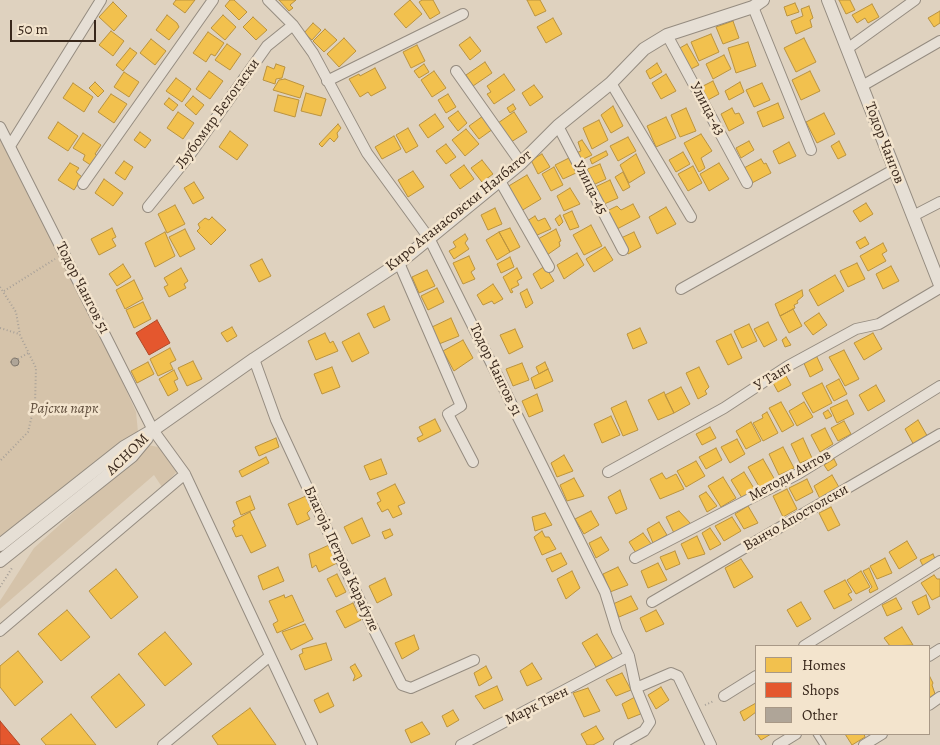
<!DOCTYPE html>
<html>
<head>
<meta charset="utf-8">
<style>
	body { margin:0 }
	#map { position:relative; width:940px; height:745px; overflow:hidden; background:#dfd2bf; font-family:Alegreya,serif }
	canvas { display:block }
	.legend { position:absolute; left:755px; top:645px; width:175px; height:90px; box-sizing:border-box; background:#f3e4cd; border:1px solid #a89886; margin:0; padding:6px 9px; list-style:none; font-size:15px; color:#38271b }
	.legend li { display:flex; align-items:center; gap:10px; height:25px }
	.legend b { width:25px; border:1px solid #a89886 }
	.scale { position:absolute; left:10px; top:20px; width:86px; height:22px; box-sizing:border-box; border:2px solid #38271b; border-top:0; padding-left:6px; font-size:15px; line-height:18px; white-space:nowrap; color:#38271b; -webkit-text-stroke:4px #f3e4cd; paint-order:stroke }
</style>
</head>
<body>
<div id="map">
<canvas width="940" height="745"></canvas>
<ul class="legend">
<li><b style="height:14px;background:#f2c14e"></b>Homes</li>
<li><b style="height:14px;background:#e4572e"></b>Shops</li>
<li><b style="height:14px;background:#afa598"></b>Other</li>
</ul>
<div class="scale">50 m</div>
</div>
<script>
const context = document.querySelector('canvas').getContext('2d');
context.lineJoin = 'round';
function fill(path, color) { context.fillStyle = color; context.fill(path, 'evenodd'); }
const toPath = rows => new Path2D(rows.map(r => 'M' + r).join(''));
function strokePath(path, color, width, dash) { context.strokeStyle = color; context.lineWidth = width; context.lineCap = dash ? 'butt' : 'round'; context.setLineDash(dash || []); context.stroke(path); }
function write(font, color, halo, rows, align = 'center') {
  context.font = font + ' Alegreya,serif'; context.lineWidth = 5; context.setLineDash([]); context.textBaseline = 'middle'; context.strokeStyle = halo; context.fillStyle = color; for (const [text, x, y, turn = 0] of rows) {
    context.save(); context.translate(x, y); context.rotate((+turn || 0) * Math.PI / 180); context.textAlign = isNaN(turn) ? turn : align; if (halo) context.strokeText(text, 0, 0); context.fillText(text, 0, 0); context.restore();
  }
}
fill(toPath([
	[0,127,64,253,136,412,138,432,0,539],
	[148,445,163,448,178,470,170,479,162,487,154,475,0,609,0,601,34,548]
]), '#d5c3aa');
const homes = toPath([
	[176,0,195,0,185,13,173,4,176,0],
	[230,0,234,0,247,12,239,20,225,6,230,0],
	[279,0,296,0,290,5,293,8,289,11,279,0],
	[410,0,422,14,406,28,394,14,410,0],
	[422,0,433,0,440,13,430,19,419,2,422,0],
	[527,0,540,0,546,11,535,16,527,0],
	[839,0,850,0,855,10,846,14,839,0],
	[113,2,127,16,114,31,99,17,113,2],
	[795,3,799,12,787,16,784,7,795,3],
	[872,4,879,17,868,23,865,18,857,23,852,15,872,4],
	[809,6,813,18,810,20,812,27,796,34,791,21,803,16,801,9,809,6],
	[940,11,940,23,934,27,928,18,940,11],
	[167,15,177,23,179,27,169,40,156,30,167,15],
	[223,15,236,27,225,40,211,28,223,15],
	[253,17,267,30,256,40,243,27,253,17],
	[553,18,562,34,546,43,537,27,553,18],
	[733,21,739,38,723,44,716,27,733,21],
	[313,23,321,30,312,40,304,33,313,23],
	[325,29,337,40,324,52,313,41,325,29],
	[111,31,124,41,113,56,99,45,111,31],
	[208,32,224,43,215,56,211,54,206,62,193,53,208,32],
	[711,34,719,52,699,61,691,42,711,34],
	[470,37,481,51,470,60,459,45,470,37],
	[344,38,356,51,339,67,327,54,344,38],
	[804,38,816,62,796,72,784,48,804,38],
	[151,39,166,51,155,65,140,53,151,39],
	[748,42,756,66,736,73,728,48,748,42],
	[227,44,241,54,230,70,215,60,227,44],
	[687,44,699,65,689,70,678,49,687,44],
	[417,45,425,61,411,68,403,52,417,45],
	[130,48,137,53,123,71,116,65,130,48],
	[724,55,731,69,713,79,706,64,724,55],
	[485,62,492,73,473,86,466,75,485,62],
	[657,63,662,72,650,79,646,71,657,63],
	[276,64,285,67,282,78,276,79,275,84,263,80,267,66,274,69,276,64],
	[424,64,429,72,419,78,414,71,424,64],
	[375,68,386,88,371,96,368,92,360,97,349,79,359,74,360,76,375,68],
	[209,71,223,81,210,99,196,89,209,71],
	[434,71,446,88,432,97,421,80,434,71],
	[810,71,820,91,801,100,792,80,810,71],
	[124,72,139,82,129,97,114,87,124,72],
	[504,74,515,90,494,104,487,94,491,92,487,86,504,74],
	[666,74,676,91,661,99,652,83,666,74],
	[176,78,191,89,182,102,166,91,176,78],
	[285,79,304,86,300,98,273,90,279,80,285,79],
	[713,81,719,94,706,101,699,88,713,81],
	[95,82,104,91,98,97,89,88,95,82],
	[740,82,744,92,729,100,725,91,740,82],
	[73,83,93,97,84,112,63,98,73,83],
	[762,83,770,100,754,107,746,90,762,83],
	[534,85,543,97,530,106,522,93,534,85],
	[306,93,326,99,321,116,301,111,306,93],
	[111,94,127,104,114,123,98,112,111,94],
	[448,94,456,107,446,113,438,100,448,94],
	[278,95,299,100,295,117,274,111,278,95],
	[193,96,204,105,196,115,185,105,193,96],
	[169,98,178,105,173,111,164,104,169,98],
	[778,103,784,118,763,127,757,112,778,103],
	[513,104,516,109,510,113,507,108,513,104],
	[613,106,623,126,611,133,601,115,613,106],
	[686,108,696,131,680,137,671,115,686,108],
	[732,108,735,114,739,113,744,123,729,131,721,114,732,108],
	[458,111,467,123,458,131,448,118,458,111],
	[178,112,194,123,183,139,167,128,178,112],
	[514,112,527,132,511,142,498,123,514,112],
	[824,113,835,134,817,143,806,122,824,113],
	[435,114,444,127,428,138,419,125,435,114],
	[483,116,493,129,479,139,469,126,483,116],
	[666,117,676,138,656,147,647,126,666,117],
	[599,120,608,140,592,149,583,128,599,120],
	[58,122,78,136,68,151,48,138,58,122],
	[338,124,341,128,337,133,338,137,334,142,330,138,322,147,319,144,338,124],
	[408,128,418,146,406,153,396,135,408,128],
	[466,129,479,144,465,156,452,140,466,129],
	[230,131,248,145,237,160,219,147,230,131],
	[140,132,151,140,145,148,134,140,140,132],
	[83,133,101,145,95,154,99,157,92,166,83,160,85,155,73,148,83,133],
	[701,134,712,151,701,158,705,168,699,172,684,143,701,134],
	[394,136,401,149,382,159,375,147,394,136],
	[628,137,636,151,618,161,610,146,628,137],
	[582,140,592,155,579,161,576,153,581,151,578,142,582,140],
	[749,141,754,150,741,158,736,148,749,141],
	[839,141,846,155,838,159,831,146,839,141],
	[789,142,796,156,779,164,773,151,789,142],
	[446,144,456,157,446,164,436,151,446,144],
	[606,151,608,155,592,164,590,159,606,151],
	[683,152,690,164,676,172,669,160,683,152],
	[542,154,550,167,538,174,531,160,542,154],
	[636,154,645,173,629,183,620,165,636,154],
	[569,158,576,173,563,179,555,165,569,158],
	[761,159,764,164,766,163,771,173,750,184,742,169,761,159],
	[482,160,493,174,482,182,471,168,482,160],
	[124,161,133,167,125,180,115,173,124,161],
	[70,163,79,168,76,172,82,177,74,190,58,180,70,163],
	[719,163,729,179,709,191,700,174,719,163],
	[600,164,606,179,593,185,585,170,600,164],
	[464,165,474,179,460,189,450,175,464,165],
	[693,166,702,183,688,191,678,174,693,166],
	[554,167,563,185,551,191,542,174,554,167],
	[413,171,424,187,408,197,398,180,413,171],
	[623,172,630,187,623,191,615,177,623,172],
	[527,175,541,199,521,211,507,187,527,175],
	[104,179,123,193,113,206,95,193,104,179],
	[610,180,618,198,602,205,593,188,610,180],
	[194,182,204,198,193,204,184,188,194,182],
	[570,188,580,204,564,211,557,196,570,188],
	[866,203,873,214,860,222,853,211,866,203],
	[633,204,640,217,617,229,607,211,617,206,621,210,633,204],
	[175,205,185,224,167,233,158,214,175,205],
	[666,207,676,224,657,234,649,217,666,207],
	[495,208,502,224,488,230,481,215,495,208],
	[572,211,579,227,570,230,563,215,572,211],
	[560,215,563,222,559,226,555,219,560,215],
	[535,216,538,221,545,218,551,229,535,236,527,221,535,216],
	[212,217,226,230,211,245,197,231,200,228,198,224,205,218,209,220,212,217],
	[591,225,602,246,584,255,573,235,591,225],
	[112,228,116,237,112,239,116,246,99,255,91,239,112,228],
	[510,228,520,247,510,252,499,232,510,228],
	[185,229,195,249,180,257,169,237,185,229],
	[556,229,561,241,559,242,560,246,547,255,538,239,556,229],
	[165,232,175,256,155,267,145,243,165,232],
	[499,232,510,252,497,260,486,240,499,232],
	[634,232,641,247,628,254,621,238,634,232],
	[465,234,468,239,465,243,469,249,454,259,449,251,456,247,453,242,465,234],
	[865,237,869,244,860,249,856,242,865,237],
	[883,243,887,251,882,254,886,261,868,271,860,256,883,243],
	[605,247,613,260,594,272,586,259,605,247],
	[577,253,584,265,564,279,557,265,577,253],
	[469,256,475,269,471,272,475,279,463,284,453,263,469,256],
	[510,257,514,267,501,273,497,264,510,257],
	[262,259,271,276,259,282,250,265,262,259],
	[857,263,865,279,848,287,840,271,857,263],
	[123,264,131,277,117,286,109,274,123,264],
	[545,266,554,281,541,289,533,274,545,266],
	[891,266,899,281,883,289,876,274,891,266],
	[181,268,188,281,184,284,186,288,169,297,164,287,168,285,164,278,181,268],
	[517,268,522,278,517,281,519,285,511,289,513,292,511,293,503,277,517,268],
	[427,270,435,286,419,293,412,277,427,270],
	[835,275,844,291,818,306,809,290,835,275],
	[134,280,143,299,125,309,116,290,134,280],
	[493,284,503,299,494,304,492,301,483,305,477,295,493,284],
	[437,288,444,302,428,310,421,296,437,288],
	[527,289,533,303,526,308,520,293,527,289],
	[802,290,803,296,797,301,798,303,794,305,795,308,780,316,775,304,802,290],
	[143,302,151,319,134,328,126,310,143,302],
	[384,306,390,320,374,328,367,314,384,306],
	[793,309,802,326,789,333,780,316,793,309],
	[819,313,827,325,813,335,804,323,819,313],
	[451,318,459,336,439,344,432,327,451,318],
	[768,322,777,340,764,347,754,329,768,322],
	[749,324,757,341,742,348,734,331,749,324],
	[232,327,237,336,227,342,221,333,232,327],
	[640,328,647,343,633,349,627,334,640,328],
	[515,329,523,347,509,354,500,335,515,329],
	[325,333,330,343,333,341,338,351,316,360,308,341,325,333],
	[359,333,369,353,352,362,342,342,359,333],
	[873,333,882,349,864,360,854,343,873,333],
	[731,334,742,358,728,365,716,341,731,334],
	[786,337,791,345,785,347,782,340,786,337],
	[463,340,473,358,454,371,443,351,463,340],
	[170,348,176,360,170,363,173,369,158,376,150,359,170,348],
	[844,350,859,379,845,386,829,357,844,350],
	[816,355,823,370,810,377,803,361,816,355],
	[193,361,202,379,187,386,178,368,193,361],
	[148,362,154,374,137,383,131,371,148,362],
	[545,362,548,369,539,374,536,367,545,362],
	[522,363,529,380,513,386,506,369,522,363],
	[332,367,340,387,322,394,314,374,332,367],
	[699,367,709,387,705,391,707,394,698,399,686,373,699,367],
	[548,369,553,381,535,389,531,378,548,369],
	[174,370,178,379,174,381,178,390,168,396,159,379,174,370],
	[785,374,791,385,778,392,772,381,785,374],
	[839,379,847,394,834,401,826,386,839,379],
	[822,383,832,403,813,413,802,393,822,383],
	[876,385,885,401,868,411,859,395,876,385],
	[681,387,690,404,674,413,665,395,681,387],
	[664,392,674,413,658,420,648,400,664,392],
	[537,394,543,411,529,417,522,401,537,394],
	[847,400,854,414,837,423,830,408,847,400],
	[626,401,638,430,623,436,611,408,626,401],
	[781,402,794,425,782,432,769,408,781,402],
	[804,402,813,417,797,426,789,411,804,402],
	[828,410,832,416,826,419,823,413,828,410],
	[767,412,778,433,763,441,753,423,763,418,762,415,767,412],
	[611,416,620,435,602,443,594,424,611,416],
	[435,419,441,431,419,442,417,438,423,435,419,427,435,419],
	[918,420,929,439,915,447,905,429,918,420],
	[844,421,851,434,838,441,831,428,844,421],
	[751,422,761,441,746,449,736,431,751,422],
	[710,427,716,438,702,445,696,434,710,427],
	[825,428,833,444,820,452,811,435,825,428],
	[276,438,279,447,259,456,255,447,276,438],
	[803,438,812,458,800,463,791,444,803,438],
	[737,439,745,454,730,463,721,447,737,439],
	[783,447,794,468,779,475,769,454,783,447],
	[716,448,722,460,706,469,699,457,716,448],
	[564,455,573,471,557,477,551,463,564,455],
	[266,457,269,463,242,477,239,471,266,457],
	[381,459,387,474,370,480,364,466,381,459],
	[763,459,775,480,760,488,748,467,763,459],
	[834,459,837,465,828,471,824,465,834,459],
	[696,461,705,476,686,487,677,471,696,461],
	[744,472,755,490,742,498,731,480,744,472],
	[662,473,666,479,676,474,684,489,660,499,650,479,662,473],
	[832,475,840,489,821,501,814,486,832,475],
	[723,477,736,498,721,507,708,486,723,477],
	[574,478,584,496,567,501,560,485,574,478],
	[807,479,813,492,796,501,789,488,807,479],
	[395,484,405,503,398,506,402,514,393,518,388,509,382,512,377,503,381,501,377,493,395,484],
	[787,489,797,509,783,517,773,496,787,489],
	[620,490,627,509,616,514,608,497,620,490],
	[706,492,717,506,707,512,699,496,706,492],
	[250,496,255,509,241,515,236,502,250,496],
	[306,496,312,508,307,513,310,519,297,525,288,504,306,496],
	[748,506,758,523,744,529,735,514,748,506],
	[831,507,840,525,828,531,819,513,831,507],
	[591,511,599,525,584,534,575,519,591,511],
	[679,511,691,524,674,533,666,517,679,511],
	[250,512,266,546,251,553,242,535,236,537,232,528,235,526,233,521,250,512],
	[545,513,552,525,535,531,532,517,545,513],
	[732,517,741,531,724,541,715,526,732,517],
	[362,518,370,536,352,544,344,527,362,518],
	[659,522,667,535,653,543,647,529,659,522],
	[710,528,721,544,710,550,702,533,710,528],
	[390,529,393,535,385,539,382,532,390,529],
	[542,531,545,537,549,537,556,549,542,555,534,537,542,531],
	[643,533,652,545,636,553,629,542,643,533],
	[697,536,705,554,688,559,681,544,697,536],
	[601,537,609,550,596,558,589,543,601,537],
	[907,541,917,558,899,569,889,552,907,541],
	[329,545,337,563,319,572,316,565,312,568,309,554,329,545],
	[675,551,680,564,666,570,660,557,675,551],
	[561,553,567,564,552,572,546,559,561,553],
	[933,554,936,561,924,568,920,560,933,554],
	[885,558,892,573,877,579,870,566,885,558],
	[741,559,753,577,734,588,725,568,741,559],
	[658,563,667,580,648,588,641,571,658,563],
	[278,567,284,581,263,590,258,576,278,567],
	[618,567,628,585,610,592,603,574,618,567],
	[869,568,878,589,870,593,869,590,872,587,863,571,869,568],
	[116,569,138,597,111,619,89,591,116,569],
	[572,571,580,588,566,599,557,579,572,571],
	[861,571,870,587,856,594,847,580,861,571],
	[337,574,346,592,336,597,327,579,337,574],
	[934,575,937,579,940,579,940,596,932,600,921,583,934,575],
	[385,578,392,595,377,603,369,586,385,578],
	[845,580,852,592,848,594,852,600,834,609,824,591,845,580],
	[284,595,285,598,292,595,304,621,277,633,273,624,278,621,269,601,284,595],
	[926,595,930,608,918,615,912,602,926,595],
	[631,596,638,609,619,617,613,604,631,596],
	[896,598,902,609,887,616,882,605,896,598],
	[801,602,811,619,797,627,787,610,801,602],
	[353,603,361,620,345,628,336,611,353,603],
	[67,610,90,637,61,661,38,634,67,610],
	[656,610,664,624,646,632,640,618,656,610],
	[305,624,313,639,291,650,282,632,305,624],
	[902,627,913,645,890,646,884,638,902,627],
	[165,632,192,664,165,686,138,654,165,632],
	[597,634,613,659,596,667,582,643,597,634],
	[414,635,419,649,402,659,395,643,414,635],
	[326,643,332,660,305,670,299,655,303,653,302,649,326,643],
	[18,651,43,682,15,706,0,687,0,666,18,651],
	[532,663,542,679,527,686,520,671,532,663],
	[355,664,362,676,353,681,355,676,350,667,355,664],
	[486,666,492,678,479,686,474,673,486,666],
	[622,673,631,690,616,696,606,680,622,673],
	[119,674,145,705,116,728,91,697,119,674],
	[929,675,933,683,932,685,935,694,929,698,929,675],
	[497,686,503,700,484,709,475,696,497,686],
	[661,687,669,700,656,709,648,695,661,687],
	[588,688,600,711,584,717,573,693,588,688],
	[328,693,334,706,320,713,314,700,328,693],
	[635,697,643,713,628,719,622,704,635,697],
	[756,703,756,712,744,721,740,712,756,703],
	[250,708,276,745,218,745,212,736,250,708],
	[453,710,459,720,447,727,442,716,453,710],
	[71,714,96,745,46,745,41,739,71,714],
	[422,722,430,734,411,743,405,730,422,722],
	[596,726,604,739,593,745,587,745,581,734,596,726],
	[757,734,771,734,761,740,757,734],
	[845,734,864,734,865,737,852,745,845,734]
]);
fill(homes, '#f2c14e');
strokePath(homes, '#ba933f', 1);
const shops = toPath([
	[157,320,170,343,149,355,136,333,157,320],
	[0,721,20,745,0,745,0,721]
]);
fill(shops, '#e4572e');
strokePath(shops, '#b04928', 1);
const building = toPath([
	'11 362a4 4 0 1 1 8 0a4 4 0 1 1-8 0Z'
]);
fill(building, '#afa598');
strokePath(building, '#7e756a', 1);
const service = toPath([
	[816,734,823,745]
]);
const minor = toPath([
	[268,0,293,25,313,53,367,153,429,238,605,592,617,631,629,656,461,745],
	[753,7,811,150],
	[667,35,747,183],
	[847,49,915,0],
	[456,71,521,163],
	[327,81,463,14],
	[611,83,691,217],
	[862,86,940,41],
	[558,126,623,250],
	[0,127,153,430,185,474,0,631],
	[10,146,101,0],
	[500,181,549,267],
	[83,184,213,0],
	[148,207,189,156,267,46,293,25],
	[913,216,940,202],
	[399,263,461,406,448,414,473,462],
	[681,289,895,169],
	[254,359,276,420,369,620,402,685,411,688,474,660],
	[608,472,724,408,788,366,856,329,879,324,940,288],
	[185,474,312,745],
	[635,558,798,474,940,386],
	[652,602,940,434],
	[804,646,940,561],
	[929,656,940,649],
	[636,688,671,673,678,676,711,745],
	[724,696,756,676],
	[929,705,940,697],
	[163,745,270,656],
	[619,745,644,731,650,722,636,688,629,656],
	[778,745,796,734],
	[864,745,882,734]
]);
const tertiary = toPath([
	[828,0,940,285],
	[0,545,124,447,153,430,254,359,399,263,521,163,558,126,611,83,644,49,667,35,753,7,763,0],
	[0,561,132,456,147,438]
]);
strokePath(service, '#958c80', 7);
strokePath(minor, '#958c80', 12);
strokePath(tertiary, '#958c80', 14);
strokePath(toPath([
	[0,287,16,312,20,335,36,368,35,403,28,432,0,461],
	[4,291,55,259],
	[0,328,19,334],
	[18,359,30,352],
	[0,587,12,568],
	[705,705,714,701]
]), '#a7a098', 2, [1, 2.5]);
strokePath(service, '#e6dfd5', 5);
strokePath(minor, '#e6dfd5', 10);
strokePath(tertiary, '#e6dfd5', 12);
write('15px', '#38271b', '#f3e4cd', [
	["Улица-43",707,109,62],
	["Љубомир Белогаски",218,114,-54],
	["Тодор Чангов",884,143,69],
	["Улица-45",590,188,63],
	["Киро Атанасовски Налбатот",459,211,-39],
	["Тодор Чангов 51",82,288,63],
	["Тодор Чангов 51",495,370,64],
	["У Тант",773,377,-32],
	["АСНОМ",128,455,-44],
	["Методи Антов",790,476,-29],
	["Ванчо Апостолски",796,518,-30],
	["Благоја Петров Караѓуле",341,559,65],
	["Марк Твен",537,706,-27]
]);
write('italic 15px', '#5d4b3a', '#f3e4cd', [
	["Рајски парк",64,409]
]);
</script>
</body>
</html>
